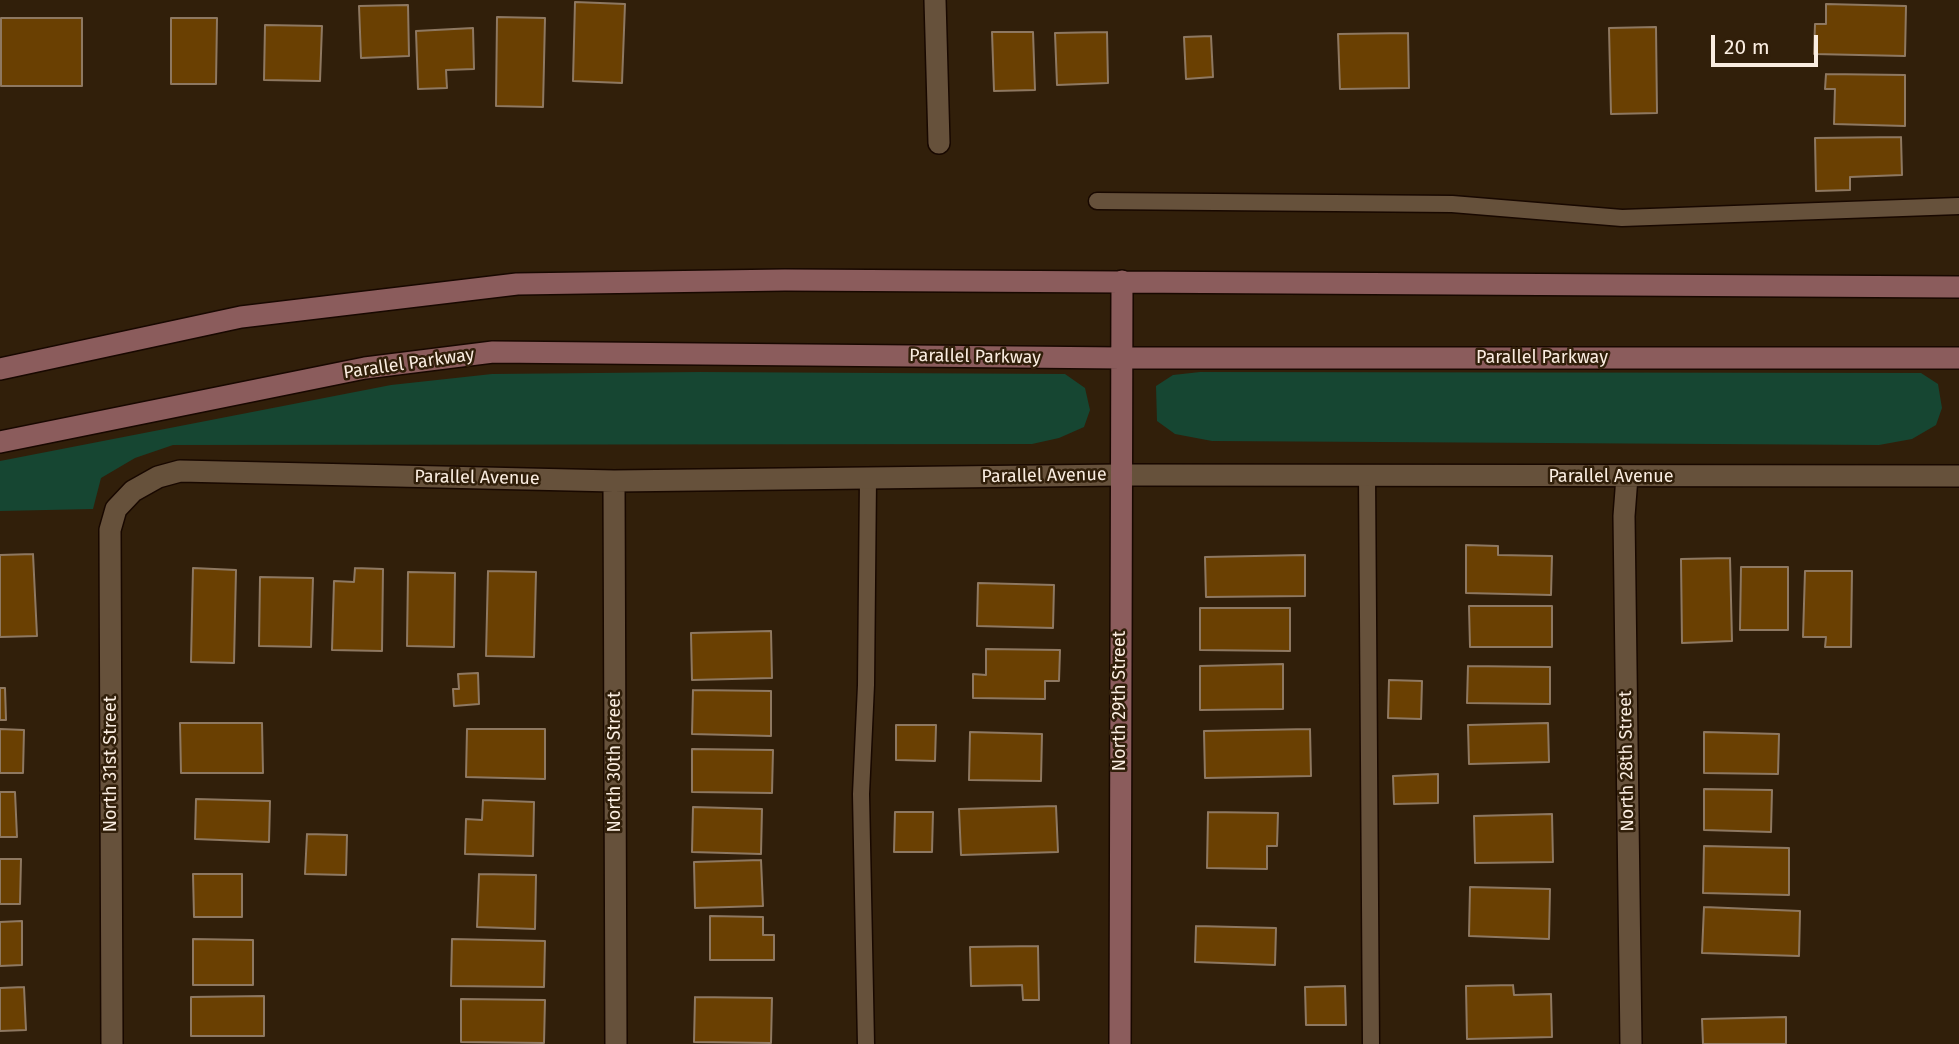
<!DOCTYPE html>
<html>
<head>
<meta charset="utf-8">
<style>
	body { margin:0 }
	#map { position:relative; width:1959px; height:1044px; overflow:hidden; background:#311f0a; font-family:"Fira Sans",sans-serif }
	canvas { display:block }
	.scale { position:absolute; left:1711px; top:35px; width:107px; height:32px; box-sizing:border-box; border:4px solid #faede1; border-top:0; padding-left:9px; font-size:21px; line-height:24px; white-space:nowrap; color:#faede1; -webkit-text-stroke:5px #311f0a; paint-order:stroke }
</style>
</head>
<body>
<div id="map">
<canvas width="1959" height="1044"></canvas>
<div class="scale">20 m</div>
</div>
<script>
const context = document.querySelector('canvas').getContext('2d');
context.lineJoin = 'round';
function fill(path, color) { context.fillStyle = color; context.fill(path, 'evenodd'); }
const toPath = rows => new Path2D(rows.map(r => 'M' + r).join(''));
function strokePath(path, color, width, dash) { context.strokeStyle = color; context.lineWidth = width; context.lineCap = dash ? 'butt' : 'round'; context.setLineDash(dash || []); context.stroke(path); }
function write(font, color, halo, rows, align = 'center') {
  context.font = font + ' "Fira Sans",sans-serif'; context.lineWidth = 5; context.setLineDash([]); context.textBaseline = 'middle'; context.strokeStyle = halo; context.fillStyle = color; for (const [text, x, y, turn = 0] of rows) {
    context.save(); context.translate(x, y); context.rotate((+turn || 0) * Math.PI / 180); context.textAlign = isNaN(turn) ? turn : align; if (halo) context.strokeText(text, 0, 0); context.fillText(text, 0, 0); context.restore();
  }
}
fill(toPath([
	[700,372,1065,374,1085,388,1090,410,1084,427,1059,438,1032,444,173,445,135,458,101,478,93,509,0,511,0,461,391,385,492,374],
	[1200,372,1921,373,1938,384,1942,408,1936,425,1912,439,1879,445,1212,441,1175,434,1157,421,1156,386,1173,375]
]), '#164632');
const building = toPath([
	[575,2,625,4,622,83,573,81,575,2],
	[1826,4,1906,6,1905,56,1814,54,1815,24,1826,24,1826,4],
	[408,5,409,56,361,58,359,6,408,5],
	[497,17,545,18,543,107,496,106,497,17],
	[1,18,82,18,82,86,1,86,1,18],
	[171,18,217,18,216,84,171,84,171,18],
	[265,25,322,26,320,81,264,80,265,25],
	[1656,27,1657,113,1611,114,1609,28,1656,27],
	[473,28,474,69,446,70,447,88,418,89,416,31,473,28],
	[992,32,1033,32,1035,90,994,91,992,32],
	[1107,32,1108,83,1057,85,1055,33,1107,32],
	[1408,33,1409,88,1340,89,1338,34,1408,33],
	[1211,36,1213,77,1186,79,1184,37,1211,36],
	[1826,74,1905,75,1905,126,1834,124,1835,89,1825,89,1826,74],
	[1901,137,1902,175,1850,177,1850,190,1816,191,1815,138,1901,137],
	[1466,545,1498,546,1498,555,1552,556,1551,595,1466,593,1466,545],
	[33,554,37,636,0,637,0,555,33,554],
	[1305,555,1305,596,1206,597,1205,557,1305,555],
	[1730,558,1732,641,1682,643,1681,559,1730,558],
	[1741,567,1788,567,1788,630,1740,630,1741,567],
	[193,568,236,570,234,663,191,662,193,568],
	[355,568,383,569,382,651,332,650,334,581,354,582,355,568],
	[488,571,536,572,534,657,486,656,488,571],
	[1805,571,1852,571,1851,647,1825,647,1826,637,1803,637,1805,571],
	[408,572,455,573,454,647,407,646,408,572],
	[260,577,313,578,311,647,259,646,260,577],
	[978,583,1054,585,1053,628,977,626,978,583],
	[1469,606,1552,606,1552,647,1470,647,1469,606],
	[1200,608,1290,608,1290,651,1200,650,1200,608],
	[771,631,772,678,692,680,691,633,771,631],
	[986,649,1060,650,1059,681,1045,681,1045,699,973,698,973,674,986,675,986,649],
	[1283,664,1283,709,1200,710,1200,666,1283,664],
	[1468,666,1550,667,1550,704,1467,703,1468,666],
	[478,673,479,704,454,706,453,689,459,689,458,674,478,673],
	[1389,680,1422,681,1421,719,1388,718,1389,680],
	[0,688,5,688,6,720,0,720,0,688],
	[693,690,771,691,771,736,692,734,693,690],
	[180,723,262,723,263,773,181,773,180,723],
	[1548,723,1549,762,1469,764,1468,725,1548,723],
	[896,725,936,725,935,761,896,760,896,725],
	[0,729,24,730,23,773,0,773,0,729],
	[467,729,545,729,545,779,466,777,467,729],
	[1310,729,1311,776,1205,778,1204,731,1310,729],
	[970,732,1042,734,1041,781,969,780,970,732],
	[1704,732,1779,734,1778,774,1704,773,1704,732],
	[692,749,773,750,772,793,692,792,692,749],
	[1438,774,1438,803,1394,804,1393,776,1438,774],
	[1704,789,1772,790,1771,832,1704,830,1704,789],
	[0,792,15,792,17,837,0,837,0,792],
	[196,799,270,801,269,842,195,839,196,799],
	[483,800,534,802,533,856,465,854,466,819,482,820,483,800],
	[1056,806,1058,852,961,855,959,809,1056,806],
	[693,807,762,809,761,854,692,852,693,807],
	[895,812,933,812,932,852,894,852,895,812],
	[1208,812,1278,813,1277,846,1267,846,1267,869,1207,868,1208,812],
	[1552,814,1553,862,1475,863,1474,816,1552,814],
	[307,834,347,835,346,875,305,874,307,834],
	[1704,846,1789,848,1789,895,1703,893,1704,846],
	[0,859,21,859,20,904,0,904,0,859],
	[761,860,763,906,695,908,694,862,761,860],
	[193,874,242,874,242,917,194,917,193,874],
	[479,874,536,875,535,929,477,927,479,874],
	[1470,887,1550,889,1549,939,1469,936,1470,887],
	[1704,907,1800,911,1799,956,1702,953,1704,907],
	[710,916,763,917,763,935,774,935,774,960,710,960,710,916],
	[22,921,22,965,0,966,0,922,22,921],
	[1196,926,1276,928,1275,965,1195,962,1196,926],
	[193,939,253,940,253,985,193,985,193,939],
	[452,939,545,941,544,987,451,986,452,939],
	[1038,946,1039,1000,1023,1000,1022,985,971,986,970,947,1038,946],
	[1513,985,1514,995,1551,994,1552,1037,1467,1039,1466,986,1513,985],
	[1345,986,1346,1025,1306,1025,1305,987,1345,986],
	[24,987,26,1030,0,1031,0,988,24,987],
	[264,996,264,1036,191,1036,191,997,264,996],
	[695,997,772,998,771,1043,694,1042,695,997],
	[461,999,545,1000,544,1043,461,1042,461,999],
	[1786,1017,1786,1044,1703,1044,1702,1019,1786,1017]
]);
fill(building, '#6a4002');
strokePath(building, '#8e7861', 2);
const lane = toPath([
	[1097,201,1452,204,1622,218,1959,206],
	[1367,474,1371,1044],
	[866,1044,861,794,866,685,868,479]
]);
const street = toPath([
	[935,0,939,143],
	[1627,477,1624,516,1631,1044],
	[614,481,616,1044],
	[112,1044,110,530,116,509,133,491,158,477,180,471,614,481,1120,475,1959,476]
]);
const secondary = toPath([
	[0,369,241,317,517,284,785,280,1959,287],
	[0,442,365,368,493,352,1121,358,1959,358],
	[1120,1044,1122,281]
]);
strokePath(lane, '#180800', 19);
strokePath(street, '#180800', 24);
strokePath(secondary, '#180800', 24);
strokePath(lane, '#66513b', 16);
strokePath(street, '#66513b', 21);
strokePath(secondary, '#8b5c5c', 21);
write('18px', '#faede1', '#311f0a', [
	["Parallel Parkway",975,357,1],
	["Parallel Parkway",1542,358],
	["Parallel Parkway",409,364,-8],
	["Parallel Avenue",1044,476,-1],
	["Parallel Avenue",1611,477],
	["Parallel Avenue",477,478,1],
	["North 29th Street",1120,701,-90],
	["North 28th Street",1627,761,-91],
	["North 30th Street",615,762,-90],
	["North 31st Street",111,764,-90]
]);
</script>
</body>
</html>
